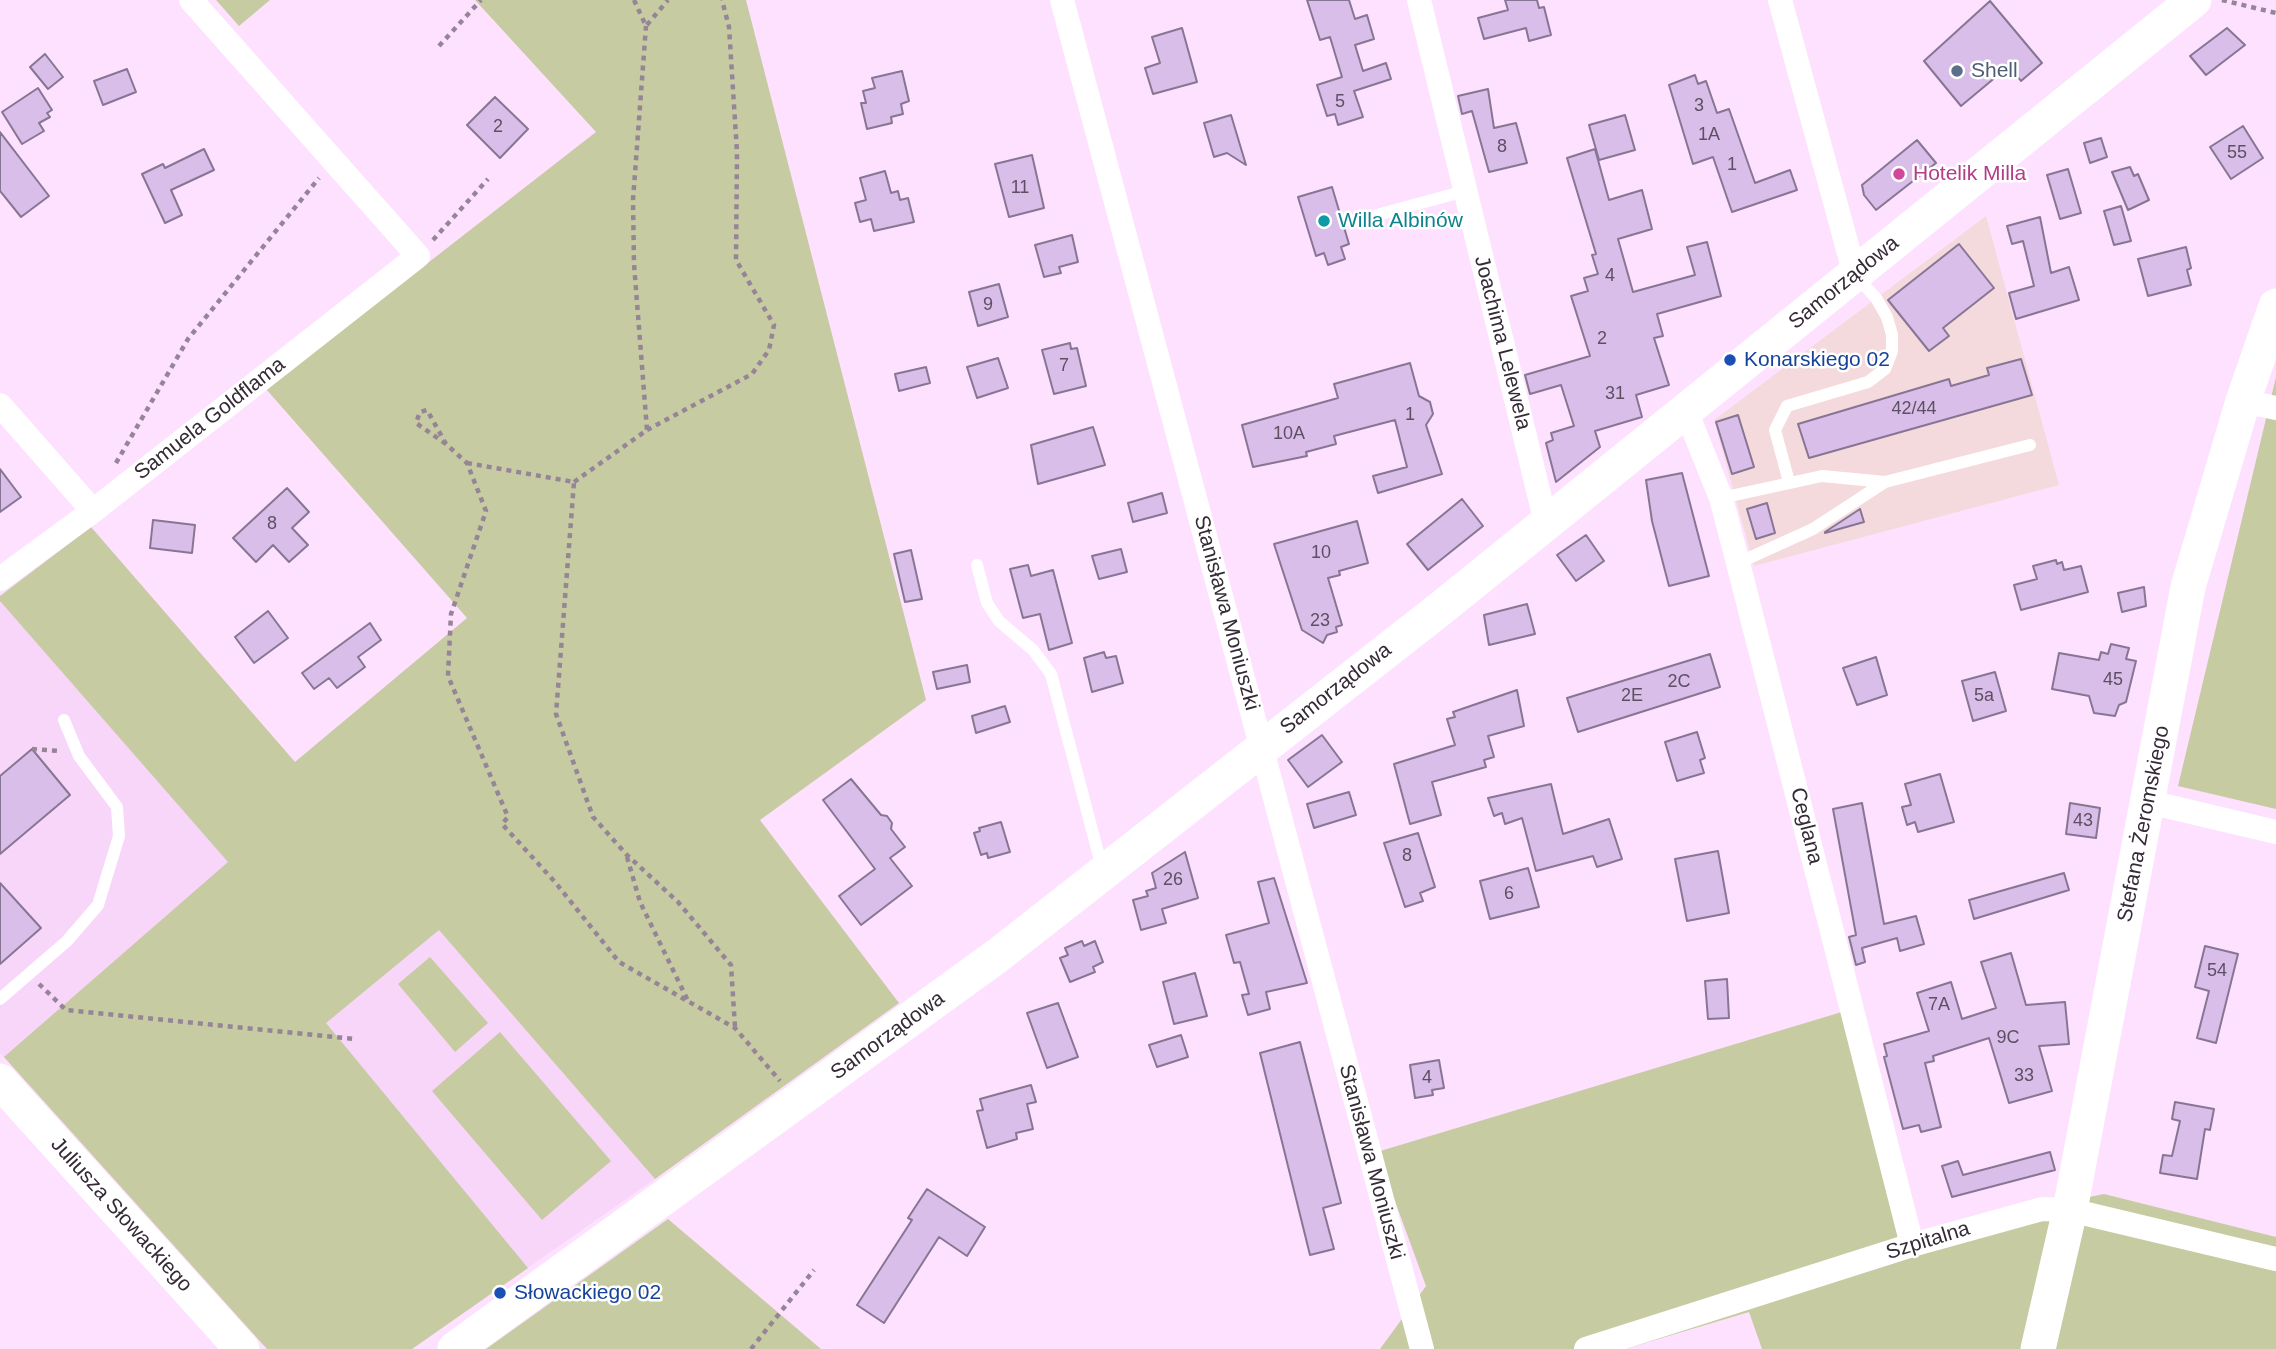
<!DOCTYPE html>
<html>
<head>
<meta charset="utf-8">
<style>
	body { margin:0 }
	canvas { display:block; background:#fde1fe }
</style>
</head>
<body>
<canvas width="2276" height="1349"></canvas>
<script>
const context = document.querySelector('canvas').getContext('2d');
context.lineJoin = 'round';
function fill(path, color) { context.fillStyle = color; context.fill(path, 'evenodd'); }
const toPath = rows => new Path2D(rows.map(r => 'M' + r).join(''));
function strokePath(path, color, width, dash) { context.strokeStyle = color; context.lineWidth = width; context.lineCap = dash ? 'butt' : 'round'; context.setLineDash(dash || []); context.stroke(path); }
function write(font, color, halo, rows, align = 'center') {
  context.font = font + ' Arial,sans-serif'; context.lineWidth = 5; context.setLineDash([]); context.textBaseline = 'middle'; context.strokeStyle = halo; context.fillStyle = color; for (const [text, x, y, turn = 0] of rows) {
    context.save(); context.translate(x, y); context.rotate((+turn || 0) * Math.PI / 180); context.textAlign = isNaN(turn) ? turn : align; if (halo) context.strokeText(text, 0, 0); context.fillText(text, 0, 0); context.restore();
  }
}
fill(toPath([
	[91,527,655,1179,412,1349,267,1349,0,1053,0,596]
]), '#f8d6fa');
fill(toPath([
	[1986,216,2059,485,1754,566,1714,420]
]), '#f5dadd');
fill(toPath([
	[216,0,270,0,239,26],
	[475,0,746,0,926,700,760,820,899,1003,655,1179,439,930,326,1023,528,1268,412,1349,267,1349,4,1057,228,862,0,601,0,596,91,527,295,762,467,618,266,389,596,132],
	[2276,377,2276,809,2178,786],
	[430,957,488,1023,455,1052,398,984],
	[1845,1011,1902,1234,2104,1194,2276,1237,2276,1349,1762,1349,1749,1312,1625,1349,1380,1349,1426,1286,1377,1152],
	[500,1032,611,1161,542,1220,432,1091],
	[668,1219,821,1349,486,1349]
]), '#c7cba2');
const building = toPath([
	[1307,0,1349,0,1355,19,1367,15,1374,39,1355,45,1363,71,1386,63,1391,79,1354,91,1363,117,1338,125,1335,114,1327,116,1317,85,1342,77,1330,37,1320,40,1307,0],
	[1505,0,1537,0,1539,8,1544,7,1551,35,1529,41,1526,28,1484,39,1478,18,1508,10,1505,0],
	[1990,1,2042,63,2021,81,2009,66,1961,106,1924,61,1990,1],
	[1182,28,1197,82,1153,94,1145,68,1160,63,1152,37,1182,28],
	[2227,28,2245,45,2206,75,2190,56,2227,28],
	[45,54,63,77,48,89,30,67,45,54],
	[127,69,136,92,103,105,94,81,127,69],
	[902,71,909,101,901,104,903,114,891,117,892,123,867,129,861,103,866,103,863,91,875,88,872,78,902,71],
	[1695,75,1698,84,1706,81,1717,113,1729,109,1755,183,1790,170,1797,190,1732,212,1713,157,1693,164,1669,85,1695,75],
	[38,88,52,110,47,113,50,117,39,123,44,131,22,144,2,112,38,88],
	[1488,89,1494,128,1516,123,1527,163,1489,172,1472,111,1462,114,1458,96,1488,89],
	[495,97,528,129,500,158,467,125,495,97],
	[1231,115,1246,165,1227,153,1214,157,1204,123,1231,115],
	[1625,115,1635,150,1599,160,1589,125,1625,115],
	[2243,126,2263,158,2231,179,2210,147,2243,126],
	[0,132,49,196,21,217,0,191,0,132],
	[2101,138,2107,157,2090,163,2084,143,2101,138],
	[1917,140,1936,163,1876,210,1864,195,1862,185,1917,140],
	[204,149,214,170,171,190,182,215,165,223,142,174,163,164,165,168,204,149],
	[1595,149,1609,200,1642,190,1652,229,1618,239,1633,292,1695,275,1687,247,1707,242,1721,296,1657,314,1663,336,1654,338,1669,385,1636,395,1642,417,1595,431,1600,447,1556,482,1546,443,1553,440,1551,433,1574,426,1561,385,1530,394,1525,375,1590,356,1571,296,1588,291,1584,278,1598,274,1592,255,1596,254,1567,158,1595,149],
	[1032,155,1044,208,1009,217,995,164,1032,155],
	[2130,167,2134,176,2138,174,2149,200,2128,210,2112,172,2130,167],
	[2068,169,2081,213,2060,219,2047,175,2068,169],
	[885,171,891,193,898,191,900,200,908,198,914,222,874,231,871,219,860,222,855,203,866,200,860,178,885,171],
	[1332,187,1349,244,1341,247,1345,259,1328,265,1324,253,1316,256,1298,197,1332,187],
	[2121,206,2131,241,2114,245,2104,211,2121,206],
	[2040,217,2051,273,2069,267,2079,300,2016,319,2009,293,2034,286,2023,241,2012,244,2007,226,2040,217],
	[1072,235,1078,262,1059,267,1061,273,1044,277,1035,245,1072,235],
	[1959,244,1994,288,1943,328,1949,336,1929,351,1888,300,1959,244],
	[2186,247,2191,268,2187,270,2191,285,2148,296,2138,259,2186,247],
	[999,284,1008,317,978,326,969,292,999,284],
	[1070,343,1071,349,1077,348,1086,386,1054,394,1042,350,1070,343],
	[998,358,1008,388,977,398,967,367,998,358],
	[2021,359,2032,395,1809,458,1798,424,1949,379,1951,386,1989,375,1987,368,2021,359],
	[1410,363,1419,396,1430,402,1433,414,1426,425,1442,474,1378,493,1373,476,1407,467,1395,420,1334,436,1336,444,1306,452,1307,456,1253,467,1242,425,1338,398,1334,384,1410,363],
	[926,367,930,383,899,391,895,374,926,367],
	[1738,415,1754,467,1732,474,1716,422,1738,415],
	[1093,427,1105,465,1038,484,1031,445,1093,427],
	[0,469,21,497,0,512,0,469],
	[1682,473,1709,576,1669,586,1652,521,1646,480,1682,473],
	[287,488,309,512,292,528,308,545,289,562,273,545,256,562,233,538,287,488],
	[1162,493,1167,513,1133,522,1128,503,1162,493],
	[1462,499,1483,526,1428,570,1407,544,1462,499],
	[1767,503,1775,533,1756,539,1747,509,1767,503],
	[1860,509,1864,522,1825,533,1825,532,1860,509],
	[153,520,195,525,192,553,150,548,153,520],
	[1357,521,1368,563,1339,571,1340,575,1328,578,1342,625,1336,627,1337,632,1327,635,1323,643,1302,630,1274,544,1357,521],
	[1586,535,1604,561,1576,581,1557,555,1586,535],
	[1121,549,1127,572,1099,579,1092,556,1121,549],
	[911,550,922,599,905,602,894,554,911,550],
	[2056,560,2057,564,2062,562,2064,570,2081,566,2088,592,2021,610,2014,585,2037,579,2033,566,2056,560],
	[1028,565,1031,576,1053,570,1072,643,1049,650,1040,614,1023,618,1010,569,1028,565],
	[2144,587,2146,606,2122,612,2118,593,2144,587],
	[1527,604,1535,634,1489,645,1484,615,1527,604],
	[268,611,288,638,254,663,235,637,268,611],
	[370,623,381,640,358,657,365,667,337,688,329,678,314,689,302,673,370,623],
	[2111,644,2129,648,2126,659,2136,661,2126,702,2119,705,2115,716,2094,713,2089,696,2052,689,2059,653,2099,660,2101,652,2108,654,2111,644],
	[1104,652,1106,658,1116,656,1123,683,1092,692,1084,658,1104,652],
	[1710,654,1720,687,1578,732,1567,698,1710,654],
	[1876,657,1887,695,1857,705,1843,668,1876,657],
	[967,665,970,682,937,689,933,672,967,665],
	[1995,672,2006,711,1973,721,1962,681,1995,672],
	[1517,690,1524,726,1488,736,1494,757,1484,760,1486,767,1432,782,1441,815,1410,824,1394,764,1455,745,1447,719,1455,717,1453,712,1517,690],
	[1005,706,1010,722,976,733,972,716,1005,706],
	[1697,732,1705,758,1700,760,1704,773,1677,781,1665,742,1697,732],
	[1322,735,1342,762,1308,787,1288,760,1322,735],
	[32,749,70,795,0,854,0,776,32,749],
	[1940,774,1954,822,1918,832,1915,822,1907,825,1902,807,1911,805,1905,784,1940,774],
	[851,779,881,815,887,816,892,823,891,829,905,847,890,858,912,886,861,925,839,896,875,869,823,800,851,779],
	[1551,784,1563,834,1609,819,1622,859,1597,867,1593,856,1536,871,1522,818,1505,824,1502,813,1494,816,1488,798,1551,784],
	[1349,792,1356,815,1314,828,1307,804,1349,792],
	[1862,803,1884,924,1916,916,1924,944,1900,951,1897,938,1862,948,1865,962,1856,965,1849,937,1856,935,1833,809,1862,803],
	[2070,803,2100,808,2096,838,2066,834,2070,803],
	[1001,822,1010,852,988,858,987,853,981,855,974,833,980,831,979,828,1001,822],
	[1418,833,1435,887,1420,893,1423,901,1405,907,1384,843,1418,833],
	[1718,851,1729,913,1687,921,1675,859,1718,851],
	[1185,852,1198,898,1162,909,1166,923,1141,930,1133,900,1148,896,1146,891,1156,888,1152,873,1185,852],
	[1528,868,1539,907,1490,919,1480,881,1528,868],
	[2064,873,2069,890,1974,919,1969,900,2064,873],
	[1274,878,1307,983,1266,992,1270,1009,1248,1015,1242,995,1249,994,1240,962,1234,963,1226,935,1269,923,1258,882,1274,878],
	[0,883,41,928,0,964,0,883],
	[1082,941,1084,946,1095,941,1103,962,1093,967,1095,972,1070,982,1060,958,1068,955,1065,948,1082,941],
	[2205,946,2238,954,2216,1043,2197,1038,2209,991,2195,987,2205,946],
	[2011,953,2026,1005,2065,1002,2069,1044,2039,1046,2052,1091,2009,1103,1989,1038,1933,1056,1934,1061,1925,1063,1941,1127,1921,1132,1919,1125,1903,1129,1884,1057,1887,1056,1884,1044,1929,1031,1917,993,1951,982,1962,1019,1996,1008,1981,962,2011,953],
	[1195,973,1207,1016,1174,1024,1163,982,1195,973],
	[1727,979,1729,1018,1708,1019,1705,981,1727,979],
	[1058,1003,1078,1057,1047,1068,1027,1013,1058,1003],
	[1181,1035,1188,1057,1157,1067,1149,1045,1181,1035],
	[1300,1042,1341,1203,1323,1208,1334,1249,1310,1255,1260,1053,1300,1042],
	[1439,1060,1444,1088,1432,1090,1433,1095,1415,1098,1410,1065,1439,1060],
	[1031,1085,1036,1102,1027,1104,1033,1129,1016,1133,1017,1139,987,1148,977,1111,983,1110,980,1099,1031,1085],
	[2175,1102,2214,1109,2210,1130,2205,1129,2197,1179,2160,1173,2163,1155,2172,1156,2180,1121,2172,1119,2175,1102],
	[2050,1152,2055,1170,1952,1197,1942,1166,1958,1161,1963,1175,2050,1152],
	[927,1189,985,1227,967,1256,939,1237,884,1323,857,1305,912,1220,908,1218,927,1189]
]);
fill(building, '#d8bee9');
strokePath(building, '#877693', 2);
strokePath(toPath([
	[634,0,646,26,668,0],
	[2222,0,2276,13],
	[439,46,481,0],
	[433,240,488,179],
	[647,430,752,374,769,350,774,325,736,260,737,152,729,27,722,0],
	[446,444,416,423,420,412,427,410,446,444,467,463,486,511,451,614,448,676,508,817,502,824,555,882,619,962,735,1028,780,1081],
	[116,463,188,339,319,178],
	[467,463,574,482,556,714,593,817,627,855,678,902,731,965,735,1027],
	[574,482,647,430,634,264,633,200,646,26],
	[32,749,59,751],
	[627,857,640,902,689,1003],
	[39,984,66,1010,354,1039],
	[751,1349,814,1270]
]), '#968497', 4.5, [5, 5]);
strokePath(toPath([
	[1377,215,1465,191],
	[1789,482,1775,430,1787,406,1868,382,1885,369,1892,351,1892,335,1887,317,1876,298,1855,275],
	[1721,498,1822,476,1885,482],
	[1738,563,1813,529,1885,482,2030,445],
	[977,565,987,603,999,621,1033,650,1051,674,1102,868],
	[0,999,67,941,98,905,119,836,117,807,79,756,64,720]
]), '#fff', 12);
strokePath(toPath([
	[1062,0,1422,1349],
	[1419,0,1546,523],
	[1780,0,1855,275],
	[2243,401,2276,408],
	[0,405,93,511],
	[1686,411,1721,498,1738,563,1912,1245],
	[0,579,93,511,418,256,191,0],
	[2149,802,2276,832],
	[1586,1349,1912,1245,2042,1209,2070,1210,2276,1259]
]), '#fff', 24);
strokePath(toPath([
	[0,1081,242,1349],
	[455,1349,997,956,1440,609,2194,0],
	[2038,1349,2070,1210,2188,587,2243,401,2276,306]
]), '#fff', 35);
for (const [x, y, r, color] of [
	[1957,71,7,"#5c6f8a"],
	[1899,174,7,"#d1479c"],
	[1324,221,7,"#0f9aa8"],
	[1730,360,7,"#1a4fb4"],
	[500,1293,7,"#1a4fb4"]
]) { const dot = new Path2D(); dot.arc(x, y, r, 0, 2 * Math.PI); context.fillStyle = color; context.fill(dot); strokePath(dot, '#fff', 2.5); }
write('18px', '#5e5063', null, [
	["5",1340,102],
	["3",1699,106],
	["2",498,127],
	["1A",1709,135],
	["8",1502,147],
	["55",2237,153],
	["1",1732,165],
	["11",1020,188],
	["4",1610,276],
	["9",988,305],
	["2",1602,339],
	["7",1064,366],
	["31",1615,394],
	["42/44",1914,409],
	["1",1410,415],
	["10A",1289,434],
	["8",272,524],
	["10",1321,553],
	["23",1320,621],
	["45",2113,680],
	["2C",1679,682],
	["2E",1632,696],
	["5a",1984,696],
	["43",2083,821],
	["8",1407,856],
	["26",1173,880],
	["6",1509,894],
	["54",2217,971],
	["7A",1939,1005],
	["9C",2008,1038],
	["33",2024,1076],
	["4",1427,1078]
]);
write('21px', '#4e5e75', '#fff', [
	["Shell",1971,71]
], 'left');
write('21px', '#b23c85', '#fff', [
	["Hotelik Milla",1913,174]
], 'left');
write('21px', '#0d838f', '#fff', [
	["Willa Albinów",1338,221]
], 'left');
write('21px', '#352b36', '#fff', [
	["Samorządowa",1844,283,-39],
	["Joachima Lelewela",1502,343,76],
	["Samuela Goldflama",210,419,-38],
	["Stanisława Moniuszki",1226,613,75],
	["Samorządowa",1336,689,-38],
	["Stefana Żeromskiego",2144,824,-79],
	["Ceglana",1806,826,76],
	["Samorządowa",888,1036,-36],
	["Stanisława Moniuszki",1371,1162,75],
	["Juliusza Słowackiego",121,1215,48],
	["Szpitalna",1928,1241,-17]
]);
write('21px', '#164399', '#fff', [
	["Konarskiego 02",1744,360],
	["Słowackiego 02",514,1293]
], 'left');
</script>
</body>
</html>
